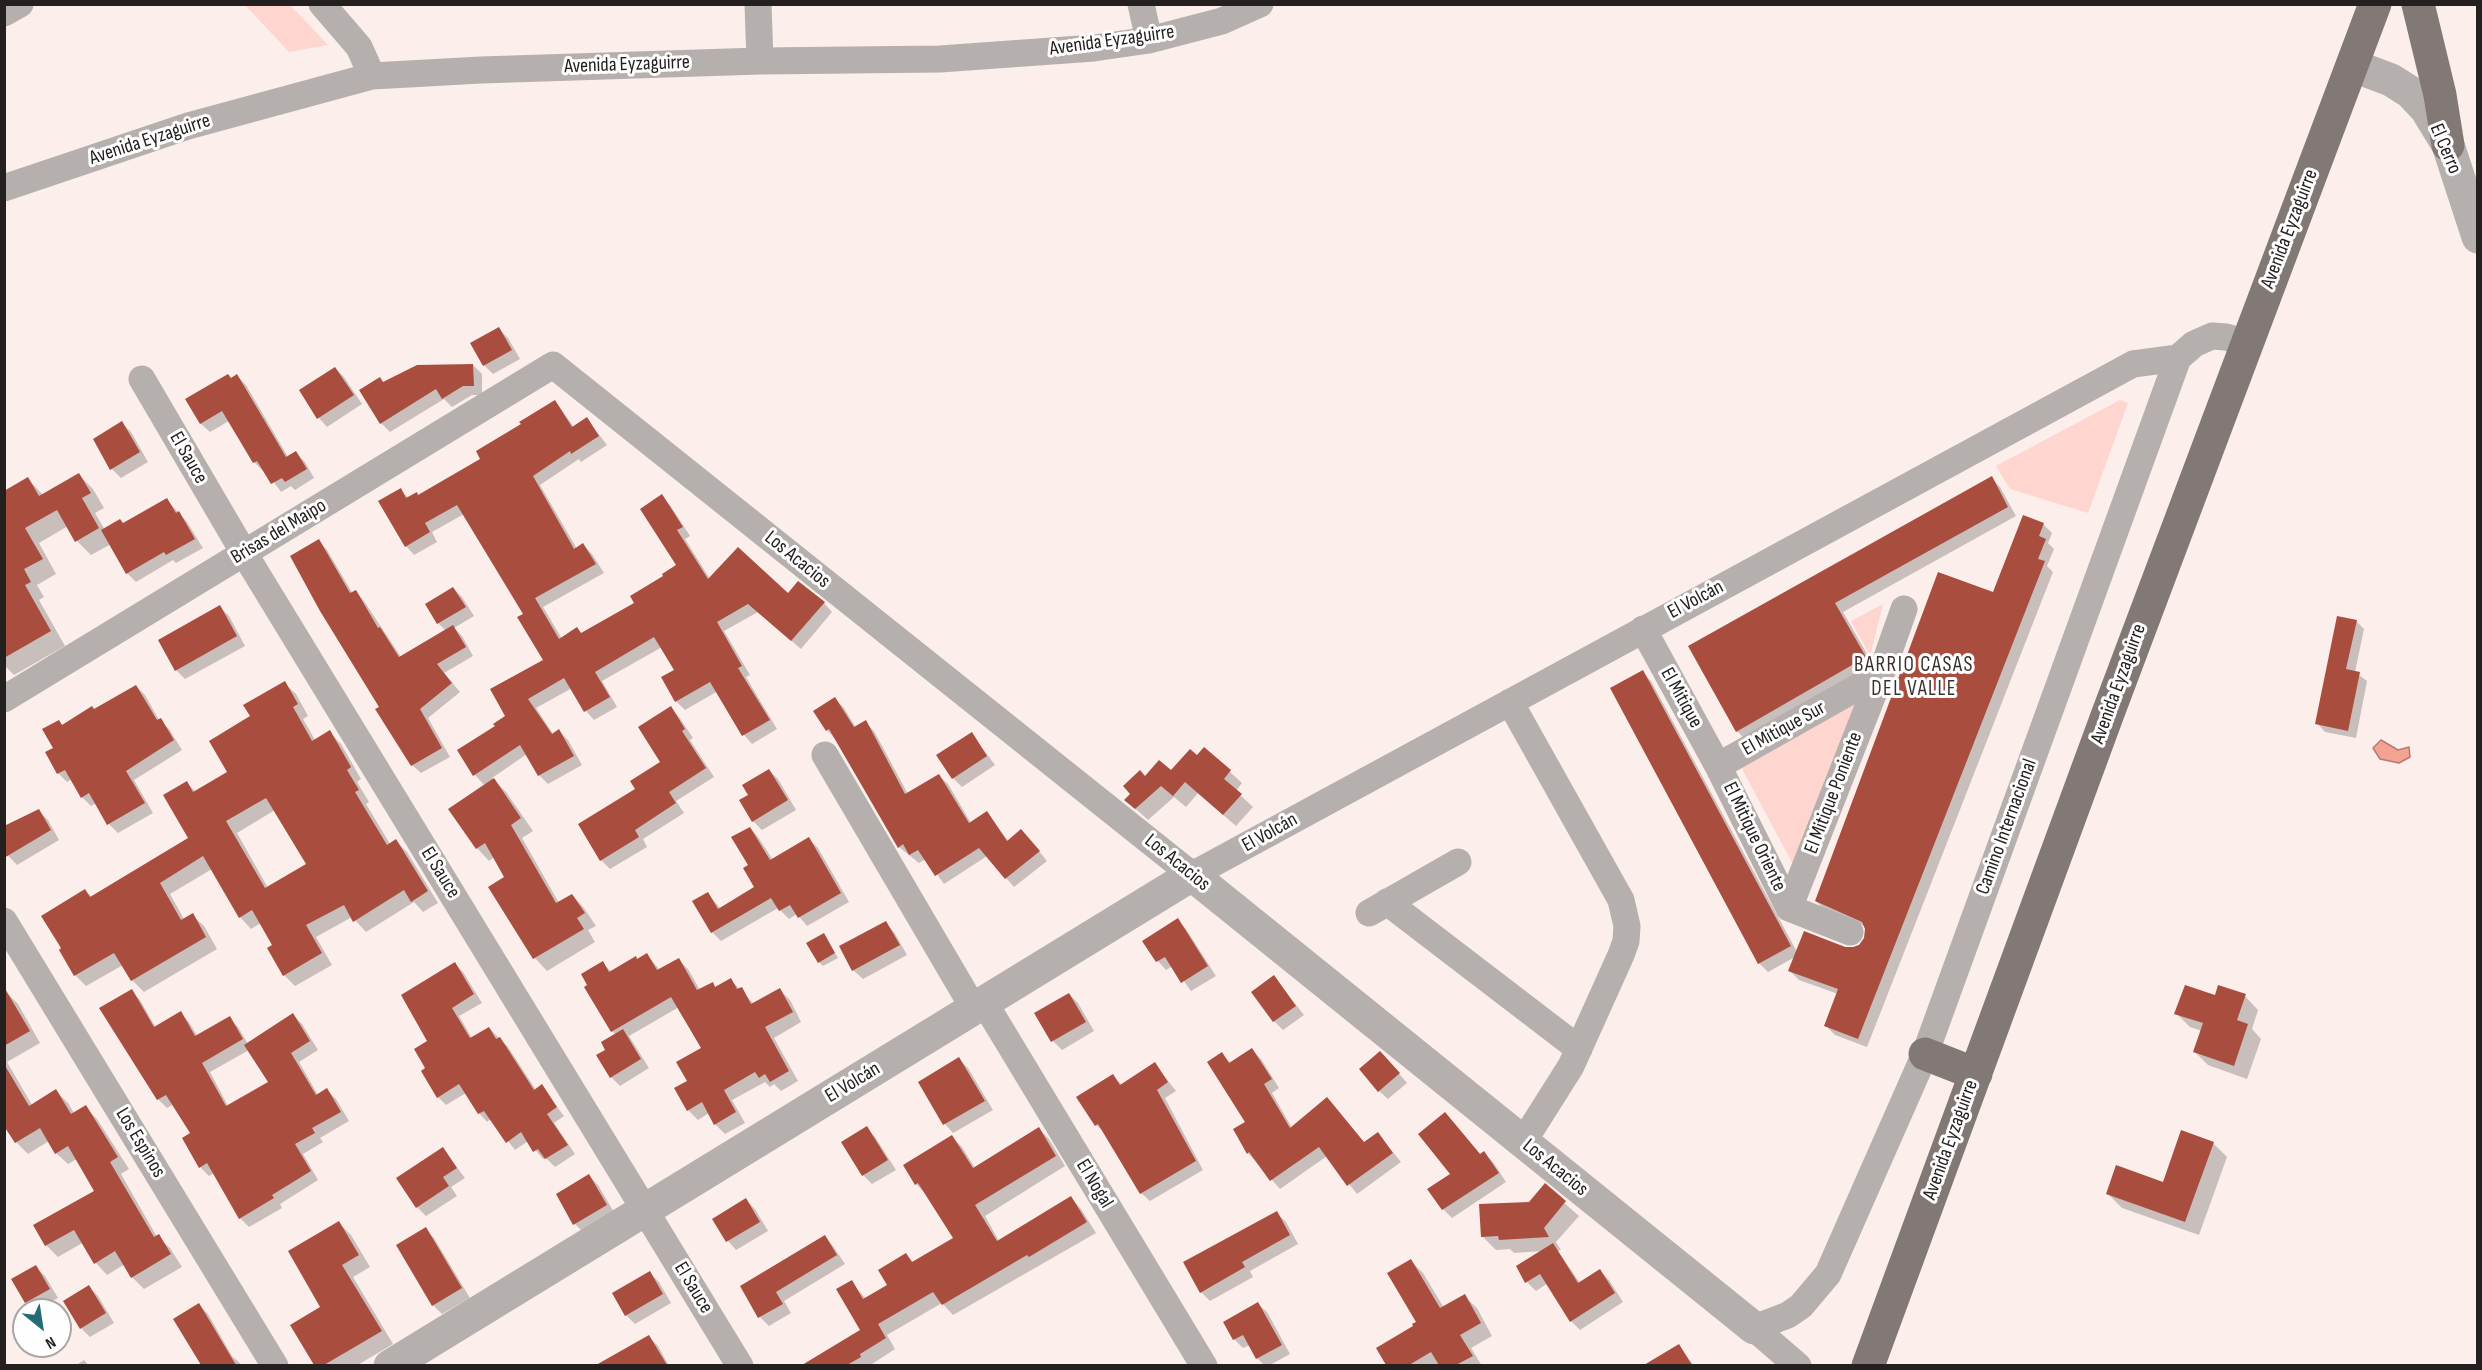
<!DOCTYPE html>
<html>
<head>
<meta charset="utf-8">
<style>
	body { margin:0 }
	#map { position:relative; width:2482px; height:1370px; overflow:hidden; background:#fbeeeb; font-family:"Sofia Sans Condensed",sans-serif }
	canvas { display:block }
	.frame { position:absolute; inset:0; border:6px solid #24201f; pointer-events:none }
	.north { position:absolute; left:12px; top:1298px; width:60px; height:60px; box-sizing:border-box; background:#fefefe; border:2px solid #a7a5a5; border-radius:50%; rotate:150deg; font-size:16px; font-weight:700; line-height:24px; text-align:center; color:#24201f }
	.north::after { content:''; display:block; margin:auto; width:21px; height:27px; background:#236b77; clip-path:polygon(50% 0,100% 100%,50% 72%,0 100%) }
</style>
</head>
<body>
<div id="map">
<canvas width="2482" height="1370"></canvas>
<div class="frame"></div>
<div class="north">N</div>
</div>
<script>
const context = document.querySelector('canvas').getContext('2d');
context.lineJoin = 'round';
function fill(path, color) { context.fillStyle = color; context.fill(path, 'evenodd'); }
const toPath = rows => new Path2D(rows.map(r => 'M' + r).join(''));
function strokePath(path, color, width, dash) { context.strokeStyle = color; context.lineWidth = width; context.lineCap = dash ? 'butt' : 'round'; context.setLineDash(dash || []); context.stroke(path); }
function write(font, color, halo, rows, align = 'center') {
  context.font = font + ' "Sofia Sans Condensed",sans-serif'; context.lineWidth = 6; context.setLineDash([]); context.textBaseline = 'middle'; context.strokeStyle = halo; context.fillStyle = color; for (const [text, x, y, turn = 0] of rows) {
    context.save(); context.translate(x, y); context.rotate((+turn || 0) * Math.PI / 180); context.textAlign = isNaN(turn) ? turn : align; if (halo) context.strokeText(text, 0, 0); context.fillText(text, 0, 0); context.restore();
  }
}
fill(toPath([
	[245,5,290,5,328,45,289,52],
	[2120,400,2128,403,2088,513,2010,489,1996,466],
	[1883,604,1870,656,1851,621],
	[1863,695,1797,872,1740,765]
]), '#fed6cf');
const water = toPath([
	[2381,740,2398,750,2409,747,2410,757,2399,763,2380,759,2373,748,2381,740]
]);
fill(water, '#f4a294');
strokePath(water, '#b67b71', 1.5);
fill(toPath([
	[499,329,508,338,520,359,493,374,484,365],
	[473,365,482,374,482,395,472,395,452,407,444,399,390,432,381,423,361,390,380,379,384,383],
	[335,368,344,377,362,404,327,427,319,418,301,391],
	[237,376,246,385,288,457,296,453,305,462,314,478,295,490,291,486,281,492,265,470,263,471,254,462,229,421,210,432,201,424,187,400],
	[555,401,574,427,587,419,607,445,581,462,579,459,540,485,577,549,583,545,592,554,604,573,543,607,562,639,577,629,582,634,636,603,678,566,661,496,670,505,690,536,685,539,710,579,824,603,832,612,801,649,758,612,724,631,750,675,746,677,777,729,752,744,744,735,718,691,685,710,676,701,676,670,662,647,602,681,617,707,594,720,586,711,572,688,536,708,553,734,559,731,568,740,582,765,548,784,539,775,527,754,492,778,506,792,533,831,522,838,559,903,572,895,584,908,596,926,588,930,595,942,547,971,535,958,490,887,506,878,494,857,489,861,477,848,485,786,475,775,459,750,497,726,507,717,545,661,525,614,464,514,432,532,437,542,414,555,406,546,400,490,409,498,419,496,482,460],
	[122,423,131,432,148,462,121,478,112,469],
	[79,475,93,489,104,508,95,513,105,530,124,524,167,500,187,522,203,548,176,563,173,560,136,582,127,573,111,544,91,555,77,541,68,526,39,543,56,574,37,585,44,597,39,600,65,646,14,675,4,665,4,493,28,479,43,495],
	[1991,478,2000,487,2016,516,1843,612,1874,666,1746,740,1737,731,1690,646],
	[2043,524,2052,533,2048,543,2054,549,2047,566,2053,572,1867,1047,1835,1035,1826,1026,1838,994,1799,980,1790,971,1795,957,1768,972,1759,963,1642,672,1651,681,1797,952,1804,933,1852,949,1860,946,1866,938,1865,926,1825,910,1816,901,1994,594],
	[319,541,327,550,353,594,356,592,364,601,401,657,446,631,438,623,453,588,462,597,474,616,454,628,462,636,473,656,444,673,460,692,428,718,450,757,421,773,412,765,381,707],
	[220,607,229,616,245,646,185,679,176,670],
	[2356,621,2364,629,2355,672,2367,681,2356,738,2325,732,2317,723],
	[284,683,296,694,308,716,303,719,315,740,329,732,341,744,361,779,357,782,369,802,366,804,390,844,396,841,407,852,438,903,423,912,414,902,366,932,352,917,316,937,332,965,295,986,284,975,274,945,261,923,251,929,240,917,212,869,170,894,184,919,192,915,204,926,217,949,144,992,132,980,123,965,86,986,75,975,85,891,92,897,190,838,187,783,196,792,230,773,252,717],
	[275,810,308,865,268,888,237,833],
	[136,686,145,695,159,720,169,729,182,750,134,780,153,813,118,833,109,824,96,803,91,806,82,797,72,779,67,782,58,773,55,748,59,722,63,726],
	[835,699,844,708,856,728,865,722,874,731,908,794,939,776,948,784,971,823,987,813,1009,842,1030,840,1047,861,1014,887,987,856,944,884,926,859,919,863,899,847,835,739,827,730],
	[671,708,679,717,693,738,690,740,714,777,676,801,684,813,643,839,647,847,610,869,601,860,638,790,662,762],
	[972,734,995,765,962,787,953,778],
	[1205,749,1242,783,1236,791,1253,807,1236,826,1198,793,1186,807,1174,797,1148,820,1126,800,1145,778,1171,772,1197,757],
	[769,770,778,779,796,810,762,830,753,821,750,795],
	[39,811,48,820,59,840,17,865,4,851],
	[750,828,758,837,773,860,809,839,818,848,849,902,807,926,797,914,789,919,778,908,721,941,712,932,694,902,708,894,721,909,756,887,750,866],
	[1177,920,1186,929,1216,976,1191,991,1173,966,1166,970,1158,961,1144,941],
	[885,923,894,932,907,955,863,979,854,971,841,947],
	[824,934,838,958,823,966,819,962],
	[647,955,660,970,678,960,688,969,700,990,712,984,716,988,731,980,754,1004,780,990,790,1000,801,1022,774,1038,798,1081,781,1091,774,1084,770,1087,765,1082,732,1100,745,1123,725,1134,715,1124,709,1113,698,1120,688,1110,689,1082,703,1048,679,1007,629,1036,649,1068,620,1086,611,1077,607,1050,616,1035,612,1031,602,963,612,972],
	[455,964,463,972,482,1003,459,1016,472,1038,489,1028,508,1047,536,1090,541,1086,564,1116,554,1123,575,1154,555,1167,546,1158,543,1159,528,1141,515,1150,491,1119,487,1122,479,1113,466,1093,446,1105,438,1097,427,1069,429,1042],
	[1274,977,1304,1015,1283,1030,1274,1021],
	[131,991,140,1000,156,1028,180,1013,189,1022,198,1037,229,1018,238,1027,248,1044,293,1015,302,1024,318,1050,299,1062,318,1095,327,1090,336,1099,349,1121,320,1138,323,1142,303,1154,318,1180,280,1204,282,1208,249,1227,240,1218,214,1173,209,1176,200,1167,192,1134,174,1104,167,1108,158,1099,101,1008],
	[249,1050,270,1083,228,1106,210,1072],
	[6,992,18,1004,40,1043,7,1062,32,1105,56,1091,68,1103,74,1113,85,1107,97,1119,129,1169,121,1174,157,1237,170,1248,182,1267,144,1289,132,1277,125,1264,107,1275,96,1263,84,1242,58,1257,46,1245,96,1191,77,1159,68,1164,56,1153,49,1141,28,1154,16,1142,7,1126,4,1128],
	[1069,994,1078,1003,1094,1031,1062,1050,1053,1041,1036,1013],
	[2245,996,2258,1010,2252,1029,2261,1039,2247,1079,2208,1065,2194,1051,2202,1031,2190,1027,2176,1013,2216,997],
	[1252,1050,1261,1059,1279,1088,1272,1093,1292,1128,1365,1143,1378,1134,1401,1162,1357,1194,1327,1156,1280,1189,1248,1153,1247,1123,1222,1054,1231,1063],
	[959,1059,968,1068,993,1110,953,1133,945,1124,920,1082],
	[1389,1062,1407,1083,1388,1099,1379,1091],
	[1155,1064,1176,1091,1165,1098,1203,1170,1150,1201,1141,1193,1105,1133,1096,1125,1113,1076,1122,1085],
	[1454,1123,1481,1155,1484,1153,1493,1162,1506,1182,1452,1218,1443,1209,1453,1174],
	[866,1128,875,1137,896,1170,872,1184,863,1175],
	[1039,1129,1049,1139,1065,1166,985,1216,999,1241,1071,1198,1081,1209,1096,1233,953,1315,942,1303,887,1335,895,1349,869,1366,830,1366,823,1354,862,1331,851,1282,866,1299,889,1285,906,1255,914,1263,955,1239,926,1194,916,1184,952,1137,962,1147,975,1168],
	[2213,1143,2227,1157,2199,1235,2122,1208,2108,1194,2164,1184],
	[443,1149,465,1178,451,1187,457,1196,426,1216,417,1207],
	[589,1176,598,1185,615,1214,584,1233,575,1224,558,1195],
	[1545,1186,1579,1216,1556,1242,1561,1250,1558,1251,1580,1283,1600,1271,1609,1280,1623,1302,1580,1330,1571,1321,1548,1283,1536,1291,1527,1282,1543,1251,1514,1253,1510,1249,1496,1250,1482,1236,1529,1203],
	[746,1200,755,1209,768,1231,736,1250,728,1241,714,1220],
	[1277,1213,1286,1222,1298,1244,1250,1271,1253,1277,1210,1301,1201,1292],
	[339,1223,351,1235,370,1267,353,1277,393,1344,356,1366,316,1366,292,1326,322,1308],
	[425,1229,434,1238,470,1298,442,1314,433,1305,398,1245],
	[825,1237,833,1246,845,1264,784,1301,791,1313,769,1326,760,1317,742,1287],
	[1411,1261,1423,1273,1444,1308,1464,1296,1477,1308,1492,1336,1471,1348,1482,1366,1388,1366,1378,1349,1415,1327,1418,1322],
	[36,1267,45,1276,58,1298,34,1310,26,1302,13,1280],
	[650,1273,659,1282,671,1303,635,1324,626,1315],
	[89,1287,98,1296,114,1323,90,1337,81,1328],
	[1258,1304,1267,1312,1290,1354,1268,1366,1265,1366,1257,1358,1250,1345,1243,1348,1234,1339],
	[199,1305,208,1314,232,1356,243,1366,203,1366,175,1319],
	[649,1337,658,1346,669,1366,623,1366,617,1355],
	[1679,1346,1694,1366,1646,1366],
	[84,1360,89,1366,75,1366]
]), '#0003');
fill(toPath([
	[499,327,512,350,483,366,470,343],
	[473,364,474,386,463,386,442,399,436,389,380,424,359,390,380,377,383,382,417,365],
	[335,367,354,395,317,419,299,390],
	[228,374,231,378,237,374,286,457,296,451,307,469,285,482,282,478,271,484,257,461,253,463,222,411,200,424,185,399],
	[555,400,572,427,587,417,599,436,571,454,570,451,533,476,574,549,583,543,596,564,535,598,559,639,577,627,581,633,634,603,630,596,663,576,662,574,676,565,640,509,662,494,683,527,677,530,708,579,738,547,788,593,798,581,825,602,791,641,748,604,717,622,742,666,738,668,770,720,742,736,710,682,675,702,661,677,674,670,654,637,595,672,610,697,584,712,564,678,528,699,552,734,559,729,574,756,538,776,520,745,473,776,457,750,495,726,493,724,505,716,490,689,543,660,517,617,523,614,457,505,425,523,430,532,405,547,378,501,401,488,406,498,417,492,418,495,480,459,476,451,521,424,519,422],
	[122,421,140,452,110,470,93,439],
	[79,473,91,493,82,498,99,528,75,542,57,510,25,528,43,559,24,569,31,582,25,585,51,631,4,658,4,491,28,477,39,496],
	[1992,476,2008,507,1835,603,1866,657,1736,732,1688,646],
	[167,498,176,513,179,511,195,539,166,555,164,552,126,574,101,530,120,519,123,523],
	[2023,515,2044,523,2039,536,2046,539,2038,559,2045,561,1858,1039,1824,1026,1838,989,1788,971,1804,931,1845,947,1853,947,1859,945,1864,938,1865,929,1862,922,1815,901,1938,572,1993,592],
	[319,539,350,593,356,590,378,628,380,627,399,657,453,625,466,647,437,664,452,683,420,709,442,748,411,766,375,709,379,707,320,611,290,556],
	[453,587,466,607,437,624,425,604],
	[220,605,237,636,175,671,158,640],
	[2337,616,2357,620,2346,669,2360,672,2348,731,2315,724],
	[1643,670,1791,946,1758,964,1610,688],
	[285,681,298,704,293,707,312,741,330,730,351,767,347,770,359,790,355,792,387,845,396,839,428,891,411,902,404,890,353,922,344,905,306,925,322,953,283,976,267,948,272,945,252,910,239,918,203,856,160,883,181,920,193,913,206,937,131,981,114,953,74,976,59,950,61,948,41,916,85,889,90,897,188,838,163,795,187,781,193,792,227,772,209,741,250,716,243,705],
	[266,798,306,864,265,888,226,821],
	[136,685,157,720,161,718,174,740,126,771,145,803,107,825,89,793,81,798,65,770,57,774,45,752,53,748,42,729,59,720,62,725,92,706,94,709],
	[835,697,854,727,866,720,905,794,939,774,969,823,987,811,1007,841,1021,829,1040,851,1005,879,979,848,935,876,918,850,909,855,903,844,898,848,829,729,826,731,813,711],
	[671,706,685,729,682,731,706,768,669,792,676,803,635,830,639,837,600,861,578,824,635,789,630,781,660,762,638,727],
	[972,732,987,756,952,779,936,755],
	[1204,747,1231,770,1224,779,1242,794,1223,815,1185,782,1173,796,1161,786,1135,809,1124,800,1130,794,1123,786,1140,770,1145,776,1159,760,1171,770,1190,749,1197,755],
	[769,769,788,800,752,822,739,800,748,795,742,785],
	[494,778,521,818,511,825,556,903,572,894,585,913,577,918,584,929,533,959,488,887,504,877,485,843,476,849,448,809],
	[39,809,51,830,4,858,4,826],
	[750,827,770,860,809,837,841,893,798,918,790,905,779,911,771,898,711,933,692,901,708,892,718,909,754,887,743,868,748,865,731,837],
	[1178,918,1208,966,1181,983,1165,957,1156,962,1142,941],
	[886,921,900,945,852,971,839,946],
	[824,933,835,953,818,963,806,943],
	[647,953,657,970,679,958,697,990,713,982,715,987,731,978,737,989,742,987,751,1004,780,988,793,1012,765,1027,789,1071,770,1082,765,1074,759,1078,755,1072,724,1090,736,1112,714,1125,702,1102,687,1111,674,1088,687,1081,676,1062,701,1048,671,997,611,1032,584,987,587,985,581,974,603,961,609,972,636,956,637,959],
	[455,962,474,994,452,1008,470,1038,489,1027,496,1039,500,1037,534,1090,542,1084,557,1107,547,1114,568,1145,545,1159,538,1149,533,1152,521,1132,506,1143,484,1111,478,1114,459,1084,437,1098,421,1071,425,1068,414,1049,427,1041,401,995],
	[1274,975,1296,1006,1273,1022,1251,992],
	[2185,985,2215,995,2218,985,2246,994,2237,1020,2248,1024,2234,1066,2193,1052,2203,1023,2174,1014],
	[4,987,30,1031,4,1046],
	[132,989,154,1027,181,1011,195,1036,230,1016,243,1039,202,1063,226,1106,268,1082,244,1045,293,1013,310,1041,291,1053,316,1095,327,1088,341,1112,312,1128,315,1133,295,1144,311,1171,272,1195,274,1198,239,1219,207,1163,199,1168,182,1138,190,1133,166,1095,157,1100,99,1008],
	[1069,993,1086,1022,1051,1042,1034,1013],
	[623,1029,641,1059,610,1078,596,1055,605,1050,601,1042],
	[1252,1048,1272,1079,1264,1084,1290,1128,1327,1097,1364,1142,1378,1132,1393,1153,1347,1186,1319,1147,1270,1181,1249,1152,1247,1154,1233,1129,1245,1122,1207,1062,1222,1052,1229,1063],
	[1380,1051,1400,1073,1378,1092,1359,1069],
	[959,1057,985,1101,943,1125,918,1082],
	[1155,1062,1168,1082,1157,1090,1196,1161,1140,1194,1098,1124,1095,1126,1076,1097,1113,1074,1120,1085],
	[4,1064,29,1106,56,1089,71,1114,86,1105,118,1157,110,1162,154,1237,159,1234,171,1254,131,1278,115,1251,94,1264,74,1230,45,1246,33,1225,94,1191,68,1146,55,1154,40,1128,15,1143,4,1126],
	[1445,1112,1480,1154,1484,1151,1499,1173,1442,1210,1427,1189,1450,1174,1418,1134],
	[867,1126,888,1160,862,1176,841,1142],
	[1039,1127,1056,1156,975,1205,997,1241,1071,1196,1087,1222,1029,1257,1027,1255,942,1305,933,1292,878,1324,886,1338,860,1354,861,1357,847,1365,802,1365,860,1330,836,1289,852,1280,863,1299,887,1285,878,1270,906,1253,912,1262,953,1238,918,1183,915,1185,903,1165,952,1135,973,1168],
	[2181,1130,2214,1142,2185,1222,2106,1194,2116,1165,2163,1182],
	[443,1147,457,1168,443,1177,449,1186,416,1208,396,1178],
	[589,1174,607,1205,573,1225,556,1194],
	[1545,1183,1566,1201,1544,1228,1549,1237,1499,1240,1498,1236,1481,1237,1479,1204,1529,1202],
	[746,1198,760,1222,726,1242,712,1219],
	[1277,1211,1290,1235,1242,1262,1245,1267,1200,1293,1183,1262],
	[339,1221,359,1255,342,1265,382,1331,324,1365,314,1365,290,1325,320,1307,288,1251],
	[426,1227,462,1288,432,1306,396,1245],
	[825,1235,837,1255,776,1292,783,1304,758,1318,740,1286],
	[1553,1243,1578,1283,1600,1269,1615,1293,1570,1322,1540,1274,1525,1283,1516,1266],
	[1411,1259,1440,1308,1465,1294,1481,1323,1460,1335,1473,1356,1456,1365,1439,1365,1431,1352,1409,1365,1386,1365,1376,1348,1413,1326,1412,1324,1416,1322,1387,1273],
	[36,1265,50,1289,25,1303,11,1279],
	[650,1271,663,1294,625,1316,612,1293],
	[89,1285,106,1313,80,1329,63,1301],
	[1258,1302,1282,1345,1256,1359,1243,1335,1233,1340,1223,1322],
	[199,1303,236,1365,201,1365,173,1319],
	[649,1335,667,1365,596,1365],
	[1679,1344,1692,1365,1644,1365]
]), '#a94d3f');
strokePath(toPath([
	[322,4,359,47,372,76],
	[758,4,760,61],
	[1141,4,1149,40],
	[4,13,20,4],
	[4,188,188,126,372,76,481,70,760,61,940,59,1094,48,1149,40,1222,21,1260,4],
	[142,379,244,553,740,1366],
	[1643,629,1718,766,1789,908],
	[4,699,553,365,1192,875,2133,364,2178,358],
	[1510,702,1621,900,1627,926,1626,941,1621,955,1571,1066,1523,1142],
	[825,755,974,1009],
	[1718,766,1881,674],
	[1387,902,1579,1049],
	[1789,908,1881,674,1904,609],
	[1789,908,1850,932],
	[1369,913,1458,862],
	[4,921,275,1366],
	[984,1002,1204,1366],
	[1754,1328,1788,1315,1801,1306,1828,1274,1925,1054,2178,358,2194,344,2212,336,2226,337,2247,343],
	[1754,1328,1798,1366]
]), '#b5afae', 27);
strokePath(toPath([
	[2354,66,2391,80,2410,92,2426,109,2448,145,2478,237],
	[390,1366,1192,875,1754,1328]
]), '#b5afae', 33);
strokePath(toPath([
	[2418,4,2440,95,2448,145],
	[1925,1054,1976,1074],
	[1868,1366,2107,716,2375,4]
]), '#827977', 33);
write('20px', '#24201f', '#fefefe', [
	["Avenida Eyzaguirre",1112,41,-8],
	["Avenida Eyzaguirre",627,65,-2],
	["Avenida Eyzaguirre",150,140,-18],
	["El Cerro",2445,149,67],
	["Avenida Eyzaguirre",2290,229,-69],
	["El Sauce",188,458,60],
	["Brisas del Maipo",279,532,-31],
	["Los Acacios",797,560,39],
	["El Volcán",1696,600,-28],
	["Avenida Eyzaguirre",2119,684,-70],
	["El Mitique",1681,698,61],
	["El Mitique Sur",1784,729,-29],
	["El Mitique Poniente",1834,793,-69],
	["Camino Internacional",2007,827,-70],
	["El Volcán",1270,833,-29],
	["El Mitique Oriente",1754,837,64],
	["Los Acacios",1177,863,39],
	["El Sauce",440,873,58],
	["El Volcán",853,1083,-31],
	["Avenida Eyzaguirre",1951,1140,-70],
	["Los Espinos",140,1143,59],
	["Los Acacios",1555,1168,39],
	["El Nogal",1094,1184,59],
	["El Sauce",693,1288,59]
]);
context.letterSpacing = '1.5px';
write('21px', '#3a302e', '#fefefe', [
	["BARRIO CASAS",1914,666],
	["DEL VALLE",1914,690]
]);
context.letterSpacing = '0px';
</script>
</body>
</html>
